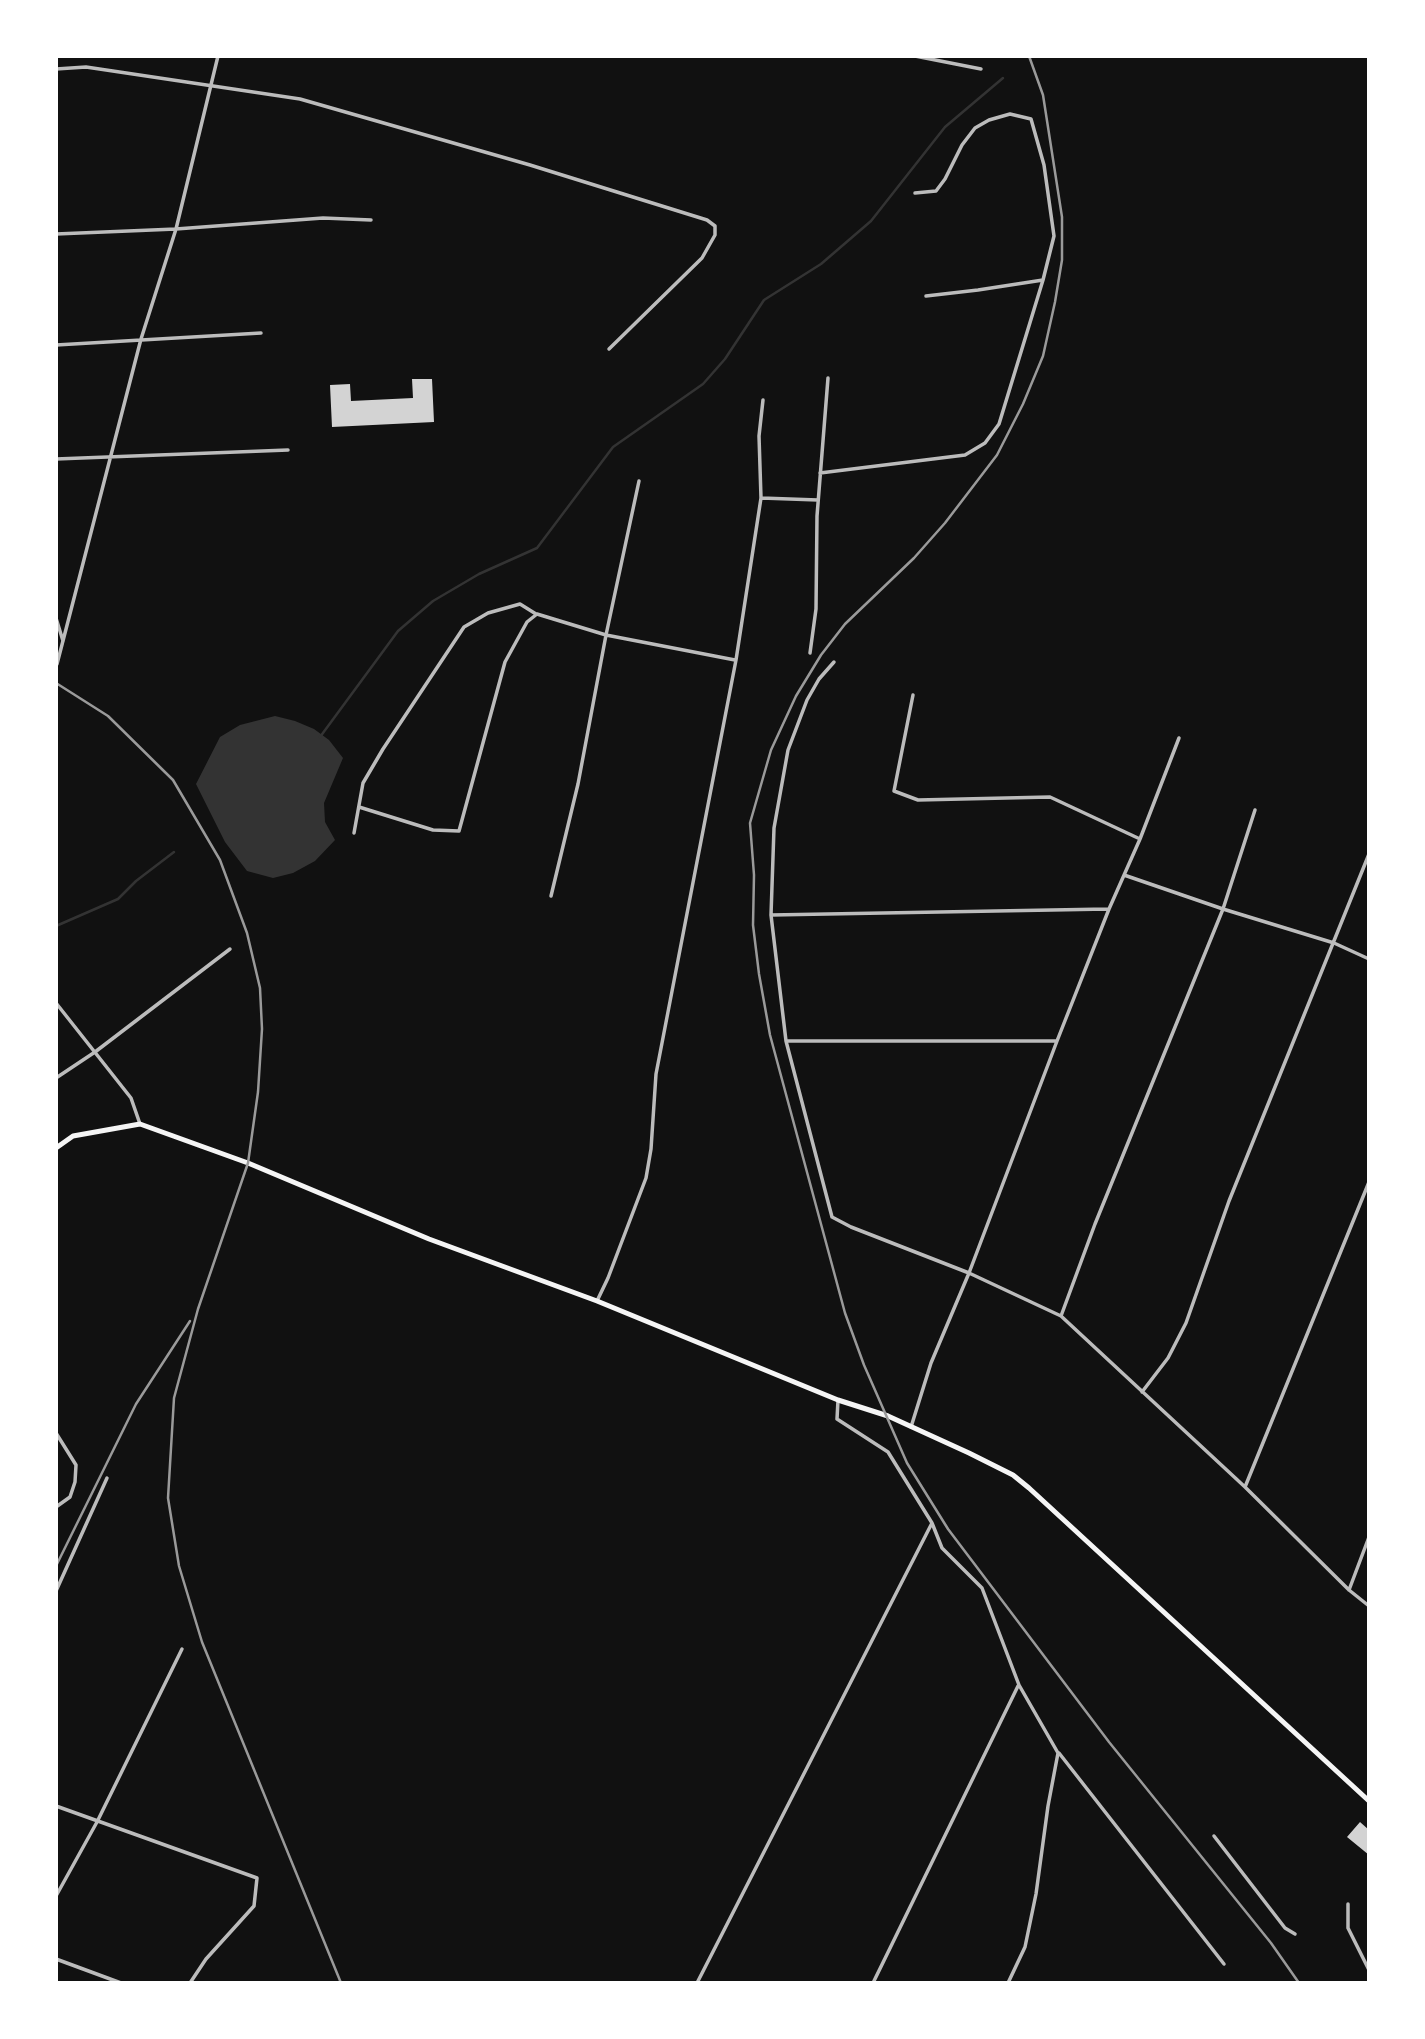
<!DOCTYPE html>
<html>
<head>
<meta charset="utf-8">
<style>
	body { margin:0 }
	#map { position:relative; width:1425px; height:2039px; overflow:hidden; background:#111; font-family:"Source Sans 3",sans-serif }
	canvas { display:block }
	.frame { position:absolute; inset:0; border:58px solid #fff; pointer-events:none }
</style>
</head>
<body>
<div id="map">
<canvas width="1425" height="2039"></canvas>
<div class="frame"></div>
</div>
<script>
const context = document.querySelector('canvas').getContext('2d');
context.lineJoin = 'round';
function fill(path, color) { context.fillStyle = color; context.fill(path, 'evenodd'); }
const toPath = rows => new Path2D(rows.map(r => 'M' + r).join(''));
function strokePath(path, color, width, dash) { context.strokeStyle = color; context.lineWidth = width; context.lineCap = dash ? 'butt' : 'round'; context.setLineDash(dash || []); context.stroke(path); }
fill(toPath([
	[275,716,295,721,314,729,329,740,343,758,324,803,325,822,335,840,315,861,293,873,273,878,247,871,225,842,196,784,220,737,240,725]
]), '#333');
strokePath(toPath([
	[320,737,398,631,433,601,479,574,537,548,613,447,703,384,725,359,764,300,821,264,871,221,945,127,1003,78],
	[56,926,118,899,136,881,174,852]
]), '#333', 2.5);
fill(toPath([
	[412,379,432,379,434,422,332,427,330,385,350,384,351,401,413,398],
	[1360,1822,1369,1830,1369,1855,1347,1837]
]), '#d3d3d3');
strokePath(toPath([
	[915,56,981,69],
	[56,69,86,67,300,99,530,165,707,220,715,226,715,235,702,258,609,349],
	[56,234,176,229,323,218,371,220],
	[926,296,978,290,1043,280],
	[56,345,261,333],
	[56,459,288,450],
	[820,473,965,455,985,443,999,424,1043,280,1054,236,1044,165,1031,119,1010,114,989,120,975,128,962,145,945,179,936,191,915,193],
	[761,498,818,500],
	[56,618,63,641],
	[810,653,816,609,817,516,828,378],
	[834,662,819,679,807,700,788,750,774,828,771,915,786,1041,832,1217,851,1227,969,1273,1061,1316,1245,1487,1349,1590,1369,1606],
	[57,664,141,339,176,229,218,56],
	[913,695,894,791,918,800,1050,797,1140,839],
	[359,807,433,830,459,831,505,662,527,622,537,614,606,635,735,660],
	[354,833,363,783,383,749,464,627,488,613,520,604,536,614],
	[1124,875,1223,909,1334,943,1369,959],
	[551,896,578,784,606,635,639,481],
	[771,915,1108,909],
	[56,1003,131,1098,140,1124],
	[786,1041,1057,1041],
	[56,1078,95,1052,230,949],
	[597,1301,608,1278,646,1178,651,1149,656,1074,736,660,761,498,759,436,763,400],
	[1061,1316,1095,1224,1223,909,1255,810],
	[1142,1392,1168,1358,1186,1323,1229,1201,1369,854],
	[838,1400,837,1419,888,1452,932,1523,942,1548,982,1588,1019,1685,1058,1753,1048,1806,1036,1894,1025,1947,1008,1983],
	[911,1427,931,1363,969,1273,1057,1041,1109,909,1140,839,1179,738],
	[56,1433,76,1465,75,1482,70,1497,56,1507],
	[1245,1487,1369,1182],
	[1349,1590,1369,1537],
	[56,1591,107,1478],
	[1059,1753,1224,1964],
	[56,1806,257,1878,254,1906,206,1959,190,1983],
	[1214,1836,1285,1928,1295,1934],
	[56,1896,97,1822,182,1649],
	[1348,1904,1348,1928,1369,1970],
	[56,1959,121,1983],
	[697,1983,932,1523],
	[873,1983,1018,1686]
]), '#bcbcbc', 3.5);
strokePath(toPath([
	[56,1148,73,1136,140,1124,248,1163,429,1239,597,1301,838,1400,888,1416,969,1453,1013,1475,1029,1488,1369,1801]
]), '#f5f5f5', 5);
strokePath(toPath([
	[1029,56,1043,95,1062,217,1062,260,1055,302,1043,356,1023,404,997,455,945,523,914,558,845,624,821,655,796,696,771,750,750,823,754,875,753,925,759,974,770,1035,845,1313,864,1365,907,1463,948,1529,1109,1742,1271,1943,1299,1983],
	[56,683,108,716,173,780,220,860,247,933,260,988,262,1029,258,1092,248,1163,198,1309,174,1398,168,1498,179,1566,202,1642,341,1983],
	[56,1566,136,1404,190,1321]
]), '#9a9a9a', 2.5);
</script>
</body>
</html>
